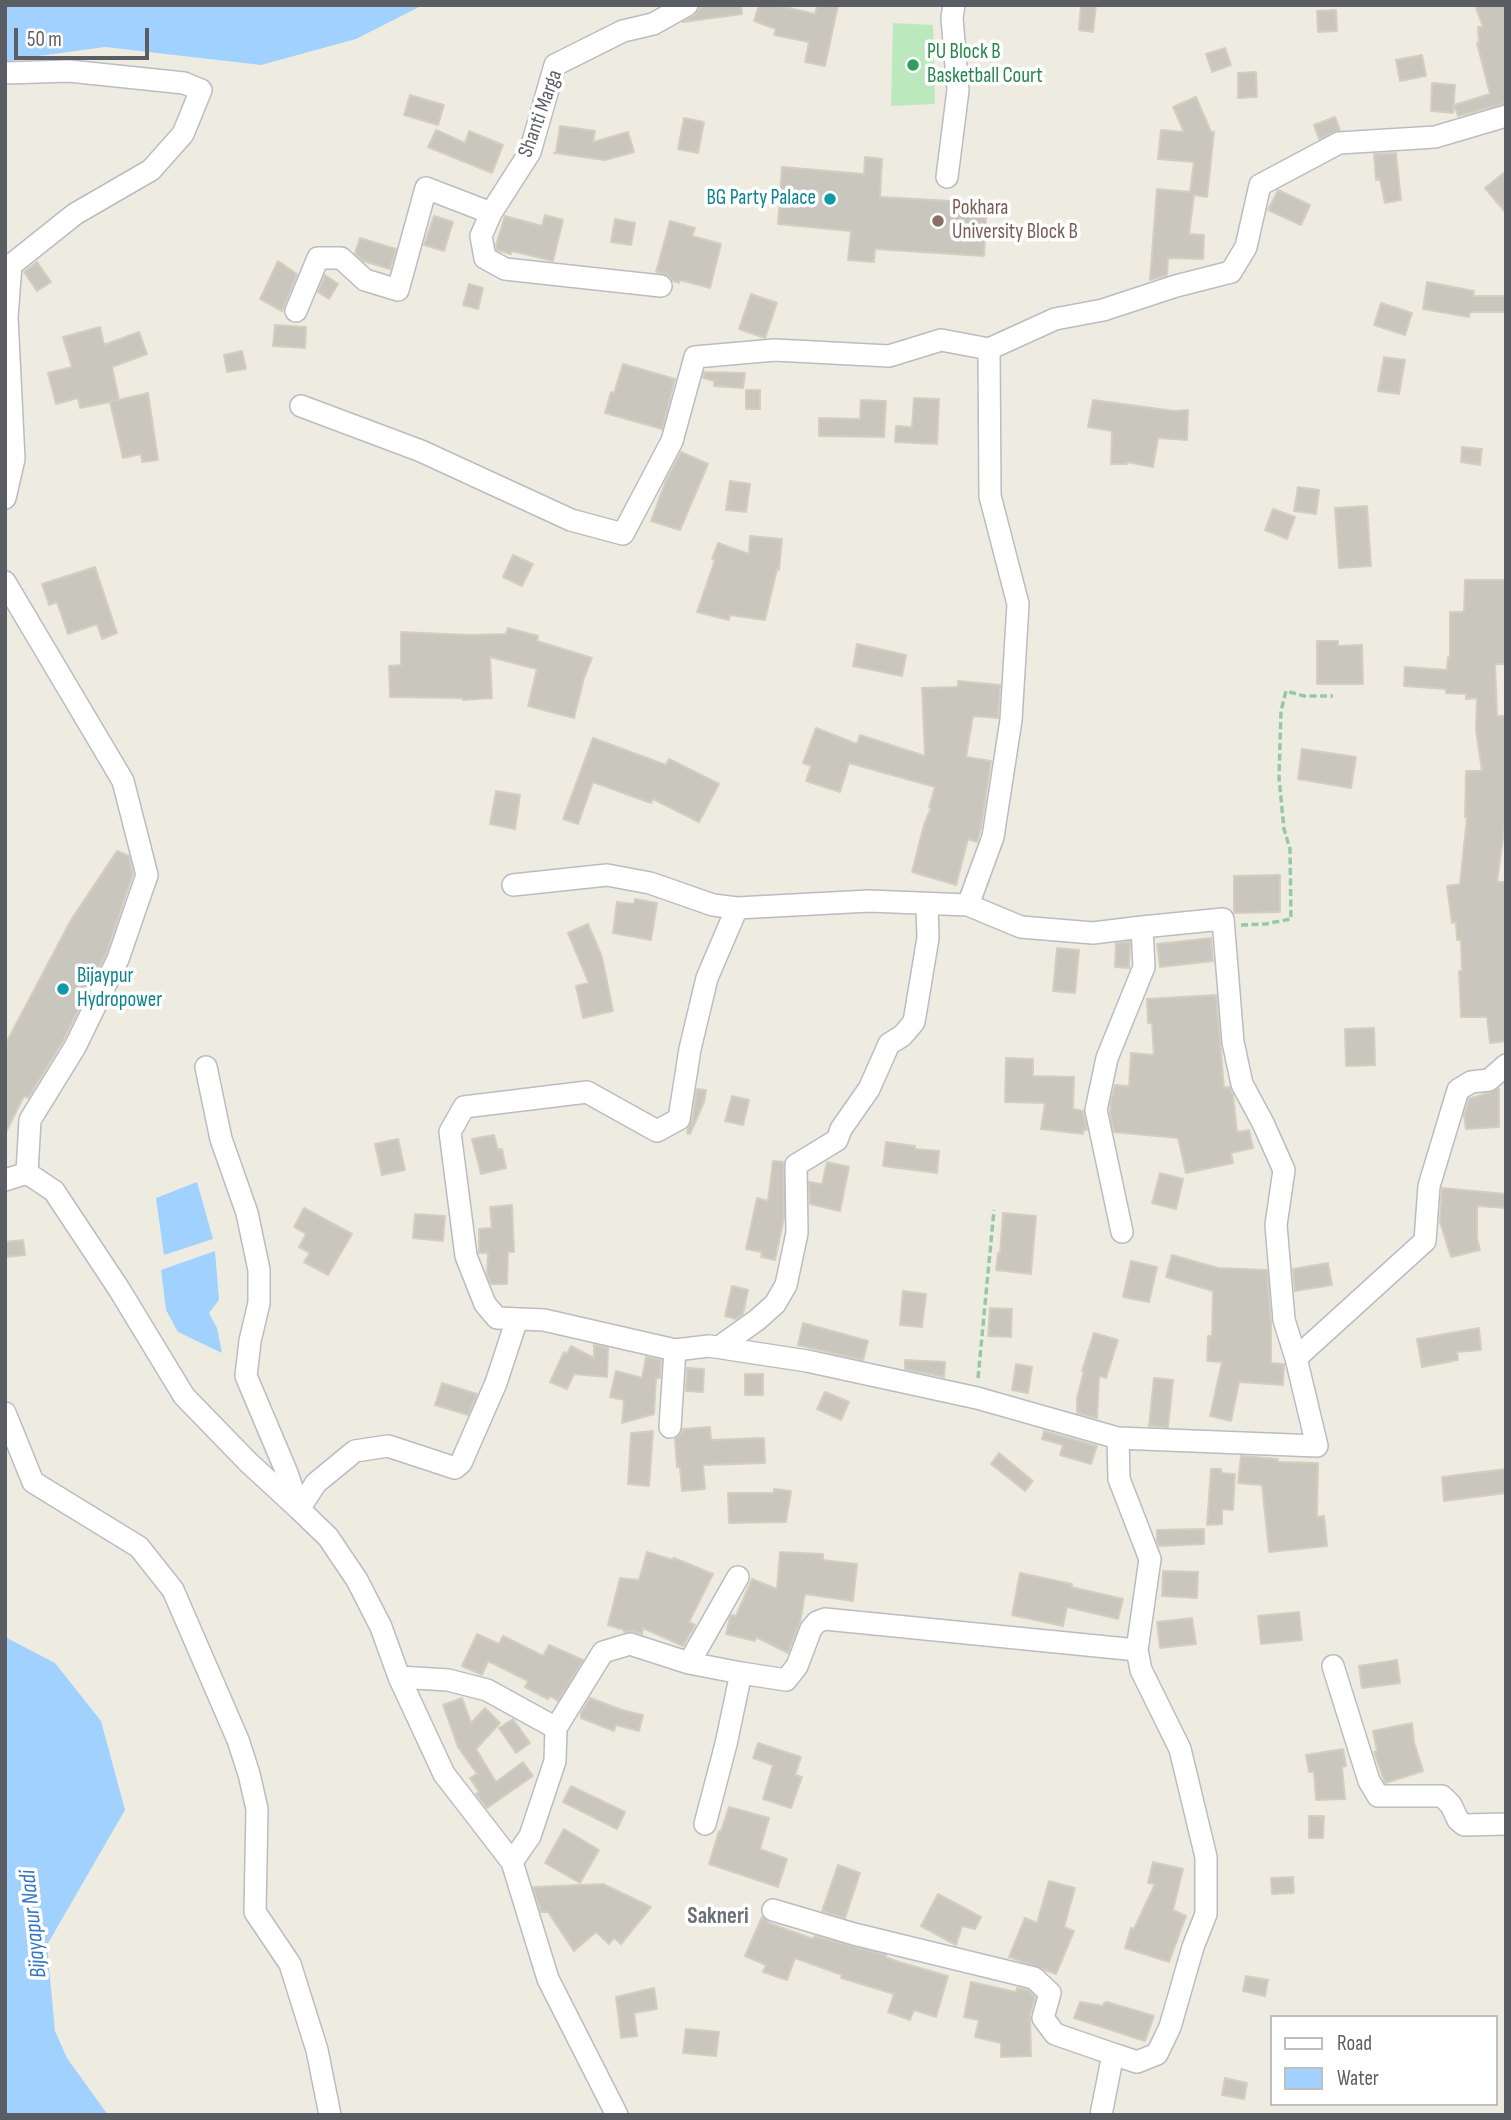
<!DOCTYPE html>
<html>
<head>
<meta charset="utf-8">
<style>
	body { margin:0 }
	#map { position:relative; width:1511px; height:2120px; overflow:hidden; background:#eeece1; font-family:"Sofia Sans Condensed",sans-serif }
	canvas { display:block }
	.frame { position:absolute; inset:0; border:7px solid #5a5e64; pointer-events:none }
	.legend { position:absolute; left:1270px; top:2015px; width:228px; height:91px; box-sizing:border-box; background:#fff; border:2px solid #bdbfc1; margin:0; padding:9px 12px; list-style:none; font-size:21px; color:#5a5e64 }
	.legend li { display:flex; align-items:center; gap:14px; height:35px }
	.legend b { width:35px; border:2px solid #bdbfc1 }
	.scale { position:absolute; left:14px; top:28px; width:135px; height:32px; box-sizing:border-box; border:4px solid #5a5e64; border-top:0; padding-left:9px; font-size:21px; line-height:24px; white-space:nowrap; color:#5a5e64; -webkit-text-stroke:5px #fff; paint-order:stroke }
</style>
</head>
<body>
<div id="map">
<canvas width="1511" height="2120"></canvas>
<div class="frame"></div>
<ul class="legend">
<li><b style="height:9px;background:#fff"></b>Road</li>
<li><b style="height:19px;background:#a1d2ff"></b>Water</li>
</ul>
<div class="scale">50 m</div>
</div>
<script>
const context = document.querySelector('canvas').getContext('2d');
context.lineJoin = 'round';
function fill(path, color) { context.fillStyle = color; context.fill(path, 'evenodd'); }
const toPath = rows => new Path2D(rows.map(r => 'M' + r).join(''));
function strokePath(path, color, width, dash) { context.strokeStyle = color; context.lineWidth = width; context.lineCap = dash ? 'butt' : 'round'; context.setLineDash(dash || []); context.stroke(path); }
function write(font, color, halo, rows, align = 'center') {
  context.font = font + ' "Sofia Sans Condensed",sans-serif'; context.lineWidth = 7; context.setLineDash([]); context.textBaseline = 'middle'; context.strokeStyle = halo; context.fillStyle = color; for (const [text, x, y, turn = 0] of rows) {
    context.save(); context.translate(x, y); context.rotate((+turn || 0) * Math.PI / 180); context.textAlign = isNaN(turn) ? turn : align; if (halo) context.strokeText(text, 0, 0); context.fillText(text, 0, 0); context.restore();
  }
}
fill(toPath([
	[893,23,933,25,935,104,891,106]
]), '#bbe9bd');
fill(toPath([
	[5,5,423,5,356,39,261,65,105,47,24,58,5,63],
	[197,1182,213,1239,164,1255,156,1198],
	[215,1251,219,1300,209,1313,217,1328,222,1353,178,1332,166,1310,161,1270],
	[5,1637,55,1663,101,1721,125,1810,47,1945,55,2031,67,2058,108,2115,5,2115]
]), '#a1d2ff');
const building = toPath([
	[706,5,741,5,742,14,683,22,694,16,700,8,706,5],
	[759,5,776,5,815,14,817,5,838,5,825,66,805,62,809,42,774,35,776,29,754,21,759,5],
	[1081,5,1096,5,1093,32,1079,30,1081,5],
	[1475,5,1506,5,1506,103,1458,116,1454,105,1490,94,1477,43,1479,43,1478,27,1483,27,1475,5],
	[1336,10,1337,31,1318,32,1317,11,1336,10],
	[1225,48,1231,65,1212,72,1206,54,1225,48],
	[1422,55,1426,76,1400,81,1396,60,1422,55],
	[1256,72,1257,97,1238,98,1238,73,1256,72],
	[1432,83,1455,85,1453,113,1431,111,1432,83],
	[410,95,444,105,438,125,404,115,410,95],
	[1196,97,1211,132,1214,132,1207,197,1194,195,1189,234,1204,235,1203,259,1168,258,1167,275,1150,280,1157,189,1190,192,1194,162,1158,159,1161,130,1184,132,1173,107,1196,97],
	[1335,117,1340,130,1319,139,1314,125,1335,117],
	[684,118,704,122,698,153,678,149,684,118],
	[560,126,595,131,593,142,628,132,634,152,605,160,554,153,556,152,560,126],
	[436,130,465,143,469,131,503,145,492,173,428,147,436,130],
	[1396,153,1401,200,1385,203,1380,179,1376,180,1374,154,1396,153],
	[865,157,882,159,880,197,987,203,984,256,875,249,874,262,848,260,851,231,778,224,782,167,864,174,865,157],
	[1506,171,1506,213,1485,188,1506,171],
	[1278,190,1310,205,1301,225,1268,210,1278,190],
	[545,215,563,220,553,261,512,251,511,254,497,250,496,245,505,216,542,226,545,215],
	[434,216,453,222,444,251,424,245,434,216],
	[615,219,635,223,631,245,611,242,615,219],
	[670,221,695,228,692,236,721,244,710,288,680,280,679,283,673,281,668,275,656,272,670,221],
	[360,238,396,249,390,269,363,261,355,253,360,238],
	[278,261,297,274,282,311,260,299,278,261],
	[37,262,51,282,37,291,24,272,37,262],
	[325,275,338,284,329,299,318,292,325,275],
	[1427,282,1474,291,1473,296,1506,296,1506,312,1470,312,1469,317,1423,309,1427,282],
	[469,284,483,288,478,309,463,305,469,284],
	[751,294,777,303,765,338,739,329,751,294],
	[1381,303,1412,313,1405,335,1374,325,1381,303],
	[275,325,306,327,305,348,273,346,275,325],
	[100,327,104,345,139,332,147,354,112,367,119,400,80,408,78,398,56,404,48,373,72,367,63,337,100,327],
	[242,351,246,369,227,372,224,355,242,351],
	[1384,357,1405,360,1399,394,1378,391,1384,357],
	[623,364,675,379,662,429,605,413,611,392,614,393,623,364],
	[704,372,745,373,743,388,714,386,714,381,703,378,704,372],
	[746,390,760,390,760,409,746,409,746,390],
	[148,393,158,460,142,462,141,454,123,458,110,402,148,393],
	[914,398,939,399,937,444,895,442,896,426,912,427,914,398],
	[861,400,886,401,884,437,819,436,819,418,860,419,861,400],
	[1093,400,1174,411,1188,410,1187,440,1158,438,1153,467,1127,462,1127,464,1111,464,1112,431,1088,427,1093,400],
	[1462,447,1482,449,1480,465,1461,462,1462,447],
	[681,452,708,464,680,530,651,521,665,483,681,452],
	[730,481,750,484,746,512,726,510,730,481],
	[1298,487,1319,490,1316,514,1294,511,1298,487],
	[1367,506,1371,566,1339,568,1335,508,1367,506],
	[1273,509,1295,517,1287,539,1265,530,1273,509],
	[750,536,782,539,779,570,777,569,765,620,730,615,729,620,697,612,715,560,712,559,718,543,749,554,750,536],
	[513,555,533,564,522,586,503,577,513,555],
	[95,567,117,633,102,639,97,624,68,634,57,602,49,605,42,584,95,567],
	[1465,580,1506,580,1506,664,1495,664,1497,716,1506,716,1506,816,1497,882,1506,882,1506,1041,1490,1043,1487,1017,1461,1017,1459,971,1462,971,1461,940,1457,940,1456,922,1452,923,1447,886,1460,884,1467,817,1465,817,1466,771,1482,771,1476,730,1477,698,1466,699,1466,694,1446,693,1446,689,1404,686,1405,667,1447,670,1448,657,1450,657,1450,612,1464,612,1465,580],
	[508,628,538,636,537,641,592,658,584,678,574,718,528,706,537,669,490,657,492,698,463,700,462,698,390,697,389,666,401,665,401,632,468,635,506,634,508,628],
	[1317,641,1338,641,1338,646,1362,645,1363,684,1317,684,1317,641],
	[857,644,906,655,902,676,853,666,857,644],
	[958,681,1000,685,998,718,973,716,966,757,991,761,981,828,977,842,968,839,956,885,912,872,924,825,931,808,929,807,935,787,849,763,840,792,806,781,811,766,803,763,816,728,857,744,860,735,925,756,922,688,958,687,958,681],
	[593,738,666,765,669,759,719,784,699,822,653,799,651,803,593,782,578,824,563,819,593,738],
	[1302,749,1356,757,1351,788,1298,779,1302,749],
	[496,791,520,795,515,829,490,824,496,791],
	[117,851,129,856,133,874,106,954,63,1041,28,1098,24,1096,5,1134,5,1045,71,920,117,851],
	[1280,875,1280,912,1234,913,1234,876,1280,875],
	[635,899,657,903,651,940,613,933,617,902,634,904,635,899],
	[588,924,602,957,613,1011,583,1018,576,986,589,983,568,933,588,924],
	[1211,938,1213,961,1160,967,1157,944,1211,938],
	[1130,942,1129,968,1115,967,1116,943,1130,942],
	[1057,948,1079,950,1075,993,1053,991,1057,948],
	[1216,995,1224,1088,1229,1087,1233,1095,1237,1132,1249,1130,1253,1148,1231,1153,1233,1163,1186,1173,1178,1138,1114,1132,1110,1114,1111,1101,1115,1085,1129,1086,1131,1053,1154,1055,1152,1023,1148,1023,1147,999,1216,995],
	[1374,1028,1375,1065,1346,1066,1345,1029,1374,1028],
	[1006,1058,1033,1059,1033,1076,1074,1077,1073,1109,1083,1111,1087,1130,1083,1130,1083,1134,1041,1129,1045,1103,1005,1102,1006,1058],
	[697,1089,706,1090,704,1102,690,1134,687,1133,688,1128,692,1121,697,1089],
	[1499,1089,1499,1127,1466,1129,1464,1115,1469,1099,1499,1089],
	[732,1096,749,1100,743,1125,725,1121,732,1096],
	[494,1135,498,1150,502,1149,506,1168,481,1174,472,1139,494,1135],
	[398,1139,405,1170,382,1175,375,1144,398,1139],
	[886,1142,915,1146,915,1149,939,1151,937,1173,883,1166,886,1142],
	[773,1161,784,1162,784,1218,775,1260,761,1257,762,1252,746,1249,757,1198,768,1201,773,1161],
	[827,1162,849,1167,840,1211,810,1204,809,1182,822,1184,827,1162],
	[1160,1173,1183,1179,1176,1209,1152,1203,1160,1173],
	[1442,1188,1506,1194,1506,1208,1477,1206,1477,1238,1480,1250,1451,1257,1440,1222,1442,1188],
	[512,1205,514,1252,508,1252,507,1284,491,1284,487,1273,488,1253,479,1253,479,1229,492,1228,490,1207,512,1205],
	[304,1208,352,1234,328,1275,304,1262,310,1253,299,1247,306,1234,294,1227,304,1208],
	[1003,1213,1036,1216,1031,1274,996,1270,998,1253,1000,1253,1003,1213],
	[415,1214,445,1216,443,1241,413,1238,415,1214],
	[23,1240,25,1255,5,1257,5,1242,23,1240],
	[1172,1255,1218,1268,1267,1270,1271,1323,1271,1363,1284,1364,1283,1385,1239,1382,1231,1421,1210,1416,1222,1362,1207,1361,1208,1336,1212,1336,1213,1291,1166,1277,1172,1255],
	[1131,1261,1157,1267,1149,1302,1123,1297,1131,1261],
	[1328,1263,1332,1285,1295,1291,1293,1269,1328,1263],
	[732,1286,748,1290,743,1314,736,1319,725,1316,732,1286],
	[903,1291,926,1294,922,1327,900,1325,903,1291],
	[990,1308,1012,1309,1011,1337,988,1336,990,1308],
	[803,1323,868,1341,863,1360,798,1345,803,1323],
	[1479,1328,1481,1350,1457,1352,1458,1360,1422,1367,1417,1339,1479,1328],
	[1094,1333,1118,1340,1106,1378,1099,1376,1097,1418,1077,1413,1077,1398,1084,1371,1082,1371,1094,1333],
	[594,1345,608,1348,607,1377,574,1374,567,1389,550,1382,564,1352,567,1354,571,1346,594,1358,594,1345],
	[646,1357,661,1360,660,1378,656,1378,654,1414,622,1423,624,1400,610,1397,616,1371,642,1378,646,1357],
	[905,1360,945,1362,944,1377,905,1369,905,1360],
	[1016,1364,1032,1367,1028,1393,1012,1390,1016,1364],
	[687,1368,704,1369,703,1392,686,1391,687,1368],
	[745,1374,763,1374,763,1395,745,1395,745,1374],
	[1154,1378,1173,1380,1168,1427,1149,1426,1154,1378],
	[442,1383,477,1394,468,1415,435,1405,442,1383],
	[825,1392,849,1402,841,1420,817,1409,825,1392],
	[710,1427,711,1440,764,1438,765,1463,703,1465,705,1489,682,1491,680,1467,677,1467,675,1439,680,1435,683,1429,710,1427],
	[653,1431,649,1486,628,1484,631,1433,653,1431],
	[1044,1431,1097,1446,1091,1464,1060,1455,1063,1445,1042,1439,1044,1431],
	[999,1453,1033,1481,1025,1491,991,1464,999,1453],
	[1241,1456,1278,1459,1278,1462,1318,1463,1317,1517,1324,1516,1327,1546,1269,1552,1262,1485,1238,1483,1241,1456],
	[1211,1469,1221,1469,1221,1473,1235,1474,1233,1510,1222,1509,1222,1524,1207,1525,1211,1469],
	[1506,1469,1506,1493,1444,1501,1442,1477,1506,1469],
	[774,1489,791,1491,786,1522,729,1523,728,1493,774,1493,774,1489],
	[1204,1529,1204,1544,1159,1546,1157,1541,1157,1530,1204,1529],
	[647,1552,673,1560,674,1558,713,1574,689,1622,695,1625,683,1646,643,1628,642,1634,633,1631,624,1632,624,1630,608,1625,620,1578,639,1580,647,1552],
	[780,1552,823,1554,823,1560,857,1564,853,1601,805,1594,800,1622,788,1653,756,1637,755,1641,726,1634,730,1617,732,1615,736,1616,752,1579,777,1589,780,1552],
	[1163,1571,1198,1572,1197,1598,1162,1596,1163,1571],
	[1020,1573,1072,1584,1071,1587,1123,1599,1118,1619,1067,1607,1063,1626,1012,1615,1020,1573],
	[1299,1612,1302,1640,1261,1644,1258,1616,1299,1612],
	[1192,1618,1196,1644,1160,1648,1157,1622,1192,1618],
	[477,1634,499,1644,503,1636,543,1656,549,1645,583,1660,558,1701,550,1696,548,1699,525,1687,528,1681,488,1661,482,1675,462,1666,477,1634],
	[1397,1660,1400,1683,1362,1688,1359,1666,1397,1660],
	[462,1698,471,1723,485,1708,500,1723,476,1749,496,1782,523,1762,533,1776,487,1808,476,1794,479,1792,470,1778,477,1774,458,1747,443,1705,462,1698],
	[590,1698,622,1710,643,1715,639,1731,616,1725,614,1731,581,1718,581,1713,590,1698],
	[513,1719,530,1743,516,1753,499,1728,513,1719],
	[1412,1723,1414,1742,1423,1771,1385,1783,1374,1752,1377,1751,1373,1731,1412,1723],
	[758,1743,801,1757,795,1775,802,1777,791,1808,763,1799,773,1765,753,1758,758,1743],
	[1343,1749,1346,1766,1342,1767,1345,1799,1316,1800,1314,1772,1309,1772,1306,1755,1343,1749],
	[571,1786,625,1812,617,1829,563,1802,571,1786],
	[729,1807,769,1818,760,1849,787,1859,778,1887,709,1864,719,1831,721,1831,729,1807],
	[1309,1816,1324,1816,1323,1838,1309,1838,1309,1816],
	[564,1829,599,1850,580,1883,545,1863,564,1829],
	[1153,1862,1183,1869,1173,1910,1186,1916,1169,1962,1125,1948,1131,1928,1134,1929,1155,1884,1148,1883,1153,1862],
	[838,1865,860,1873,845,1918,822,1911,838,1865],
	[1293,1877,1294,1893,1272,1894,1271,1878,1293,1877],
	[1049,1881,1075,1888,1064,1927,1074,1931,1056,1974,1009,1957,1025,1918,1037,1923,1049,1881],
	[603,1884,651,1907,621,1944,614,1938,609,1944,596,1932,574,1951,548,1912,541,1912,533,1887,603,1884],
	[938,1894,981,1917,975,1929,962,1926,956,1945,921,1926,938,1894],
	[762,1917,769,1923,813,1939,814,1936,886,1955,885,1957,902,1963,948,1976,936,2017,914,2010,910,2020,888,2012,894,1994,841,1978,842,1975,795,1958,787,1980,763,1972,766,1965,745,1956,762,1917],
	[1246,1976,1268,1980,1265,1996,1243,1991,1246,1976],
	[971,1982,1016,1992,1017,1988,1028,1990,1035,1997,1030,2015,1031,2056,1001,2057,1001,2043,975,2037,979,2020,964,2017,971,1982],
	[654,1988,657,2009,634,2013,637,2036,621,2038,616,1997,654,1988],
	[1080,2002,1103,2006,1104,2003,1107,2002,1154,2016,1145,2041,1074,2018,1080,2002],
	[686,2029,719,2032,716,2056,683,2053,686,2029],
	[1225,2078,1247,2083,1244,2099,1222,2095,1225,2078]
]);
fill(building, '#c9c6be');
strokePath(building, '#d4cebf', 2);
const minor = toPath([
	[5,73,69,71,184,83,201,90,183,134,151,170,75,214,11,265,7,317,14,459,5,498],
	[947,177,958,90,952,18,954,5],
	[661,286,505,269,485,258,481,236,491,213,530,152,555,65,623,31,653,24,687,5],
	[296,311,318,258,341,258,365,280,398,290,426,188,491,213],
	[301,406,421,451,571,520,623,534,672,441,695,357,775,350,889,356,941,340,989,349],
	[5,582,123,781,147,875,118,959,75,1047,30,1120,27,1173],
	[513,885,607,875,650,883,713,905,737,908],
	[968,905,993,837,1011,720,1018,604,990,496,989,349,1055,319,1103,310,1176,286,1231,272,1246,247,1260,185,1339,143,1435,137,1506,116],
	[1142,927,1223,919,1233,1042,1242,1084,1263,1123,1284,1170,1276,1225,1284,1320,1296,1358],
	[206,1067,221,1139,247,1213,259,1270,259,1303,250,1341,246,1376,287,1473,299,1509,328,1537,357,1580,381,1627,399,1677,444,1774,512,1862,548,1979,617,2115],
	[5,1180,27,1173,54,1191,119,1289,184,1396,248,1462,299,1509,316,1483,355,1451,388,1446,455,1468,461,1463,496,1383,517,1319],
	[719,1347,757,1320,775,1304,786,1285,797,1233,796,1165,837,1140,841,1129,869,1089,889,1044,902,1036,914,1022,928,938,927,904],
	[5,1413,33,1482,139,1547,173,1590,238,1740,249,1774,257,1809,255,1912,290,1964,317,2050,330,2115],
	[670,1427,675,1350],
	[1118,1438,977,1398,807,1361,709,1346,675,1350,544,1320,497,1318,485,1304,466,1256,450,1132,464,1107,587,1092,657,1131,679,1119,690,1049,707,978,737,908,869,901,968,905,1021,927,1093,933,1142,927,1144,967,1107,1058,1096,1110,1122,1232],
	[689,1663,738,1577],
	[1333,1666,1369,1781,1378,1796,1442,1796,1451,1805,1458,1820,1464,1825,1506,1824],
	[741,1673,786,1680,797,1666,811,1629,817,1622,825,1619,1137,1650],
	[399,1677,448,1680,487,1690,556,1728],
	[512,1862,530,1836,555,1761,556,1728,603,1652,630,1644,689,1663,741,1673,726,1744,705,1824],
	[773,1910,854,1934,1034,1978,1050,1993,1043,2018,1055,2034,1113,2054],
	[1101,2115,1113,2054,1137,2062,1157,2054,1170,2027,1193,1947,1206,1914,1206,1857,1180,1749,1141,1670,1137,1650,1150,1559,1119,1479,1118,1438,1317,1446,1296,1358,1425,1241,1429,1186,1458,1090,1471,1082,1489,1080,1506,1065]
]);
strokePath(minor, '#b9bcc2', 24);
strokePath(toPath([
	[1241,925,1265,924,1291,919,1290,849,1284,829,1279,778,1281,711,1286,691,1304,696,1333,696],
	[978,1378,994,1210]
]), '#93caa5', 3.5, [7, 3.5]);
strokePath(minor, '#fff', 21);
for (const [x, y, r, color] of [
	[913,65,7,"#2e9e5b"],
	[830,199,7,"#0f9aa8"],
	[938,221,7,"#8d6e63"],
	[63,989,7,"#0f9aa8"]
]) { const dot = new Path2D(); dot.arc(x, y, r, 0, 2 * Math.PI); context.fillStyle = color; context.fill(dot); strokePath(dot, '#fff', 2.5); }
write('21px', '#27864d', '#fff', [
	["PU Block B",927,53],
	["Basketball Court",927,77]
], 'left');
write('21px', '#5a5e64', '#fff', [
	["Shanti Marga",541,114,-70]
]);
write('21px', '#0d838f', '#fff', [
	["BG Party Palace",816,199],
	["Bijaypur",77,977,"left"],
	["Hydropower",77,1001,"left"]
], 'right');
write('21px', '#785e54', '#fff', [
	["Pokhara",952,209],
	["University Block B",952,233]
], 'left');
write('bold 23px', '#6b7076', '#fff', [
	["Sakneri",718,1917]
]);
write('italic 23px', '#3575c5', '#fff', [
	["Bijayapur Nadi",34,1924,-96]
]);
</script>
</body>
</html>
